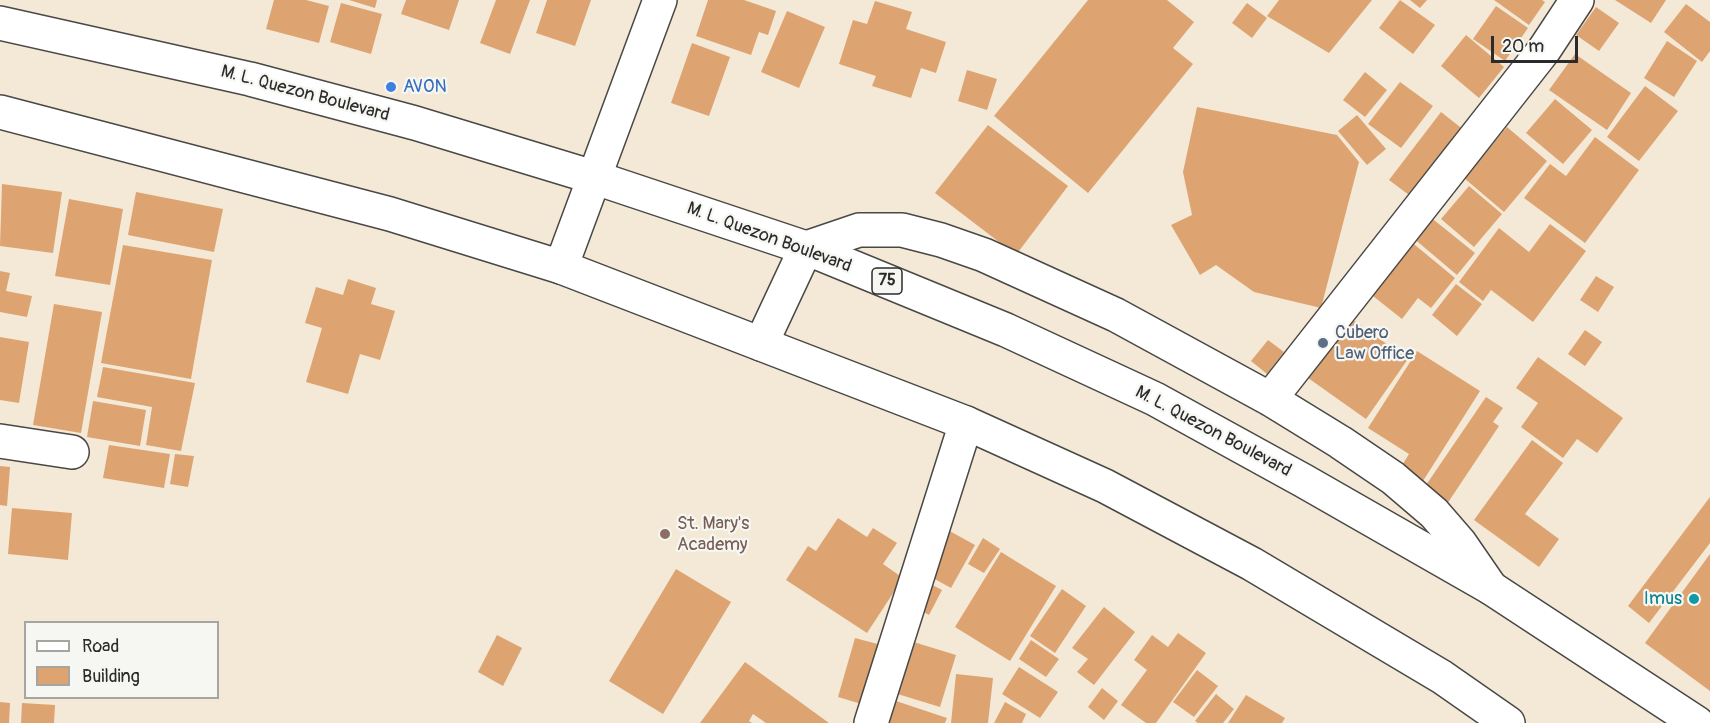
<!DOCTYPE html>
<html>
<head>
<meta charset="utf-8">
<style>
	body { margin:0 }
	#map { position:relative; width:1710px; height:723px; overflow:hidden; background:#f3e9d6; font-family:Pangolin,sans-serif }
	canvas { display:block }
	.legend { position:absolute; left:24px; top:621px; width:195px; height:78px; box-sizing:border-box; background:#f6f6f2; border:2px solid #a5a5a2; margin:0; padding:8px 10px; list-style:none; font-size:18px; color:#2b2b2b }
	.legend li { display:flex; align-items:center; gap:12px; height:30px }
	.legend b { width:30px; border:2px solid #a5a5a2 }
	.scale { position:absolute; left:1491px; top:36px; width:87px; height:27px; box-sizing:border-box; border:3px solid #2b2b2b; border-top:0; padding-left:8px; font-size:18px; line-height:21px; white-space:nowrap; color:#2b2b2b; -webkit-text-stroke:4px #f6f6f2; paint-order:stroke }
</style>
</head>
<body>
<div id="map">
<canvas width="1710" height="723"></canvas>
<ul class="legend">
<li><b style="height:8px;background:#fff"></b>Road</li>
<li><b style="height:16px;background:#dda472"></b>Building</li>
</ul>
<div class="scale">20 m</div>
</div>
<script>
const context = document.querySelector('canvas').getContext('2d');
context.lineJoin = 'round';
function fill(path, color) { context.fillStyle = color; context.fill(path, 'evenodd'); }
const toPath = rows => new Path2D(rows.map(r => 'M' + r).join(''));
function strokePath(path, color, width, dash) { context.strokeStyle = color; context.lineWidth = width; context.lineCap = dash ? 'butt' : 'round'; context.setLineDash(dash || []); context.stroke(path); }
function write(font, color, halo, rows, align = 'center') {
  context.font = font + ' Pangolin,sans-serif'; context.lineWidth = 4.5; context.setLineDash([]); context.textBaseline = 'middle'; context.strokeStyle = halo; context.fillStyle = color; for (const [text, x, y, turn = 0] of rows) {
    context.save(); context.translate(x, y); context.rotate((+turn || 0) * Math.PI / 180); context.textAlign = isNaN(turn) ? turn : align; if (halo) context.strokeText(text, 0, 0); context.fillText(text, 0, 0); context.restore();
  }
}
fill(toPath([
	[274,0,306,0,329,6,319,43,266,29],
	[349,0,377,0,375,8],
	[406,0,459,0,449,30,401,14],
	[496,0,530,0,510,54,480,43],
	[547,0,591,0,575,46,536,33],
	[708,0,744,0,776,11,768,35,759,32,751,55,696,36],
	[1088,0,1167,0,1194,22,1173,48,1193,64,1088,193,994,116],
	[1279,0,1372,0,1329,53,1267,16],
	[1400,0,1435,25,1413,54,1379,28],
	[1410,0,1427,0,1420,8],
	[1494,0,1542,0,1545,2,1529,25],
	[1615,0,1666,0,1651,23],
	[875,1,912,12,906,29,946,42,936,73,921,68,911,98,872,86,876,76,839,64,853,20,867,24],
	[341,3,382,14,371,54,330,42],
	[1247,3,1267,18,1252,38,1232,23],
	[1686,4,1710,22,1710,51,1702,62,1664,32],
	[1496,6,1528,28,1505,61,1473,39],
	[1596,7,1619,23,1599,51,1576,35],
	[787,11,825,27,799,88,761,72],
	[1466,35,1504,67,1479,98,1441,66],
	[1667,41,1697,61,1674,97,1644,78],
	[692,43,730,57,709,116,671,103],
	[1575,54,1631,93,1607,130,1549,90],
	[967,70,997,79,987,110,958,101],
	[1365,72,1387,90,1365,117,1343,100],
	[1400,82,1433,106,1401,148,1368,124],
	[1645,86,1678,111,1639,161,1607,137],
	[1555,99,1592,130,1563,164,1526,133],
	[1197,107,1337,135,1359,162,1321,308,1254,292,1216,265,1200,275,1171,225,1192,215,1183,172],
	[1441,112,1469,134,1417,201,1389,180],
	[1357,115,1386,149,1367,165,1338,131],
	[988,125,1068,186,1016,255,935,193],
	[1507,127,1547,161,1504,212,1464,178],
	[1595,137,1639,170,1585,243,1524,198,1550,164,1566,176],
	[2,184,62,192,53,253,0,246],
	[1469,186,1502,214,1474,247,1441,219],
	[136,192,223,209,214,252,128,235],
	[69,199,123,209,110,285,55,276],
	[1429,216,1475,253,1457,275,1412,237],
	[1550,224,1586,251,1533,322,1491,290,1483,301,1459,282,1499,228,1529,252],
	[1409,240,1455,278,1431,308,1418,298,1402,319,1368,292],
	[123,245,212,260,191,379,101,363],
	[0,271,10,273,6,291,32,296,27,317,0,312],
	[1596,276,1614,287,1598,312,1580,300],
	[348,279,376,288,371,304,395,311,380,360,360,354,348,394,306,382,322,328,305,323,316,287,343,295],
	[1456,284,1482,304,1457,336,1432,315],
	[54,304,102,312,81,433,33,425],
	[1343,313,1408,359,1366,419,1301,373],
	[1585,330,1602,342,1585,366,1568,354],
	[0,337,29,342,19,403,0,400],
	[1268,340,1284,352,1267,374,1251,361],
	[1417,351,1480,391,1423,481,1401,467,1409,454,1368,428],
	[1538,357,1623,418,1597,453,1577,439,1563,458,1521,427,1538,403,1516,388],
	[103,367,195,383,181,451,146,445,152,407,97,397],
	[1486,397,1503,408,1493,422,1499,426,1447,504,1424,488],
	[93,401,146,410,140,446,87,437],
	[1532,440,1563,463,1525,514,1559,539,1539,567,1474,520],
	[109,445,170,454,164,488,103,478],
	[175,454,194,456,188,487,170,484],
	[0,466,10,467,7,506,0,505],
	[1710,497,1710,543,1649,623,1628,606],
	[12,508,72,513,68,560,8,554],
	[838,518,867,537,873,528,897,543,883,564,903,578,867,633,786,580,808,546,816,551],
	[946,529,975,545,951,588,922,572],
	[983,538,1000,549,984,573,968,564],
	[1001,552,1056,586,1010,661,955,627],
	[1710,554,1710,691,1645,643],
	[676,569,731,602,663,714,609,681],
	[927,582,942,590,929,615,913,606],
	[1062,589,1086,606,1055,653,1030,636],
	[1104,607,1135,632,1094,685,1077,672,1088,659,1072,648],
	[1178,633,1206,653,1156,723,1146,723,1121,705,1147,670,1134,660,1152,635,1168,647],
	[497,635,522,648,503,686,478,672],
	[855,638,885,646,868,706,838,697],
	[907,640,956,655,940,707,891,692],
	[1031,640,1059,659,1046,677,1019,659],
	[745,662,829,723,766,723,753,714,749,721,752,723,700,723],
	[1019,667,1058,692,1040,718,1002,694],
	[1197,670,1218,686,1194,717,1173,702],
	[956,674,993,678,988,723,951,723],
	[1102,688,1118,701,1104,720,1088,707],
	[1216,694,1234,709,1223,723,1198,723,1195,721],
	[1246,695,1285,718,1282,723,1228,723],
	[890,699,947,718,945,723,881,723],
	[0,702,10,703,9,723,0,723],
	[1005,702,1026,714,1022,723,994,723],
	[22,703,55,705,54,723,21,723]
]), '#dda472');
const minor = toPath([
	[561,267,660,0],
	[761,344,806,248,859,230,902,230,941,240,984,255,1116,315,1270,399,1340,442,1393,478,1434,513,1460,543,1491,588],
	[1270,399,1544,50,1577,0],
	[0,441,72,452],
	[871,723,966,423]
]);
const highway = toPath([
	[0,23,250,79,415,123,593,177,806,248,1006,330,1155,399,1304,481,1491,588,1697,723],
	[0,112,390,214,561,267,966,423,1105,486,1252,564,1442,677,1508,723]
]);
strokePath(minor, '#494845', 36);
strokePath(highway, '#494845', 36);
strokePath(minor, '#fff', 33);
strokePath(highway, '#fff', 33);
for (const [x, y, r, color] of [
	[391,87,6,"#3f7fe0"],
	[1323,343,6,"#5c6f8a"],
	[665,534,6,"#8d6e63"],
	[1694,599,6,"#0f9aa8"]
]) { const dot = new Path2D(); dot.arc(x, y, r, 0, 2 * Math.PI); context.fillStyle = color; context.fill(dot); strokePath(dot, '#f6f6f2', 2); }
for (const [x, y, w] of [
	[887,281,30]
]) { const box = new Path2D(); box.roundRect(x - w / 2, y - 13, w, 26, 4.5); context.fillStyle = '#f6f6f2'; context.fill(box); strokePath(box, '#2b2b2b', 1.5); }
write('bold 16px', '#2b2b2b', null, [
	["75",887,281]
]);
write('18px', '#366cbe', '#f6f6f2', [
	["AVON",403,87]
], 'left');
write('18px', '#2b2b2b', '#f6f6f2', [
	["M. L. Quezon Boulevard",305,94,15],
	["M. L. Quezon Boulevard",769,238,20],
	["M. L. Quezon Boulevard",1213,432,28]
]);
write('18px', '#4e5e75', '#f6f6f2', [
	["Cubero",1335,333],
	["Law Office",1335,354]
], 'left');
write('18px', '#785e54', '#f6f6f2', [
	["St. Mary's",677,524],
	["Academy",677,545]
], 'left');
write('18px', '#0d838f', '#f6f6f2', [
	["Imus",1682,599]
], 'right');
</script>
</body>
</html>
